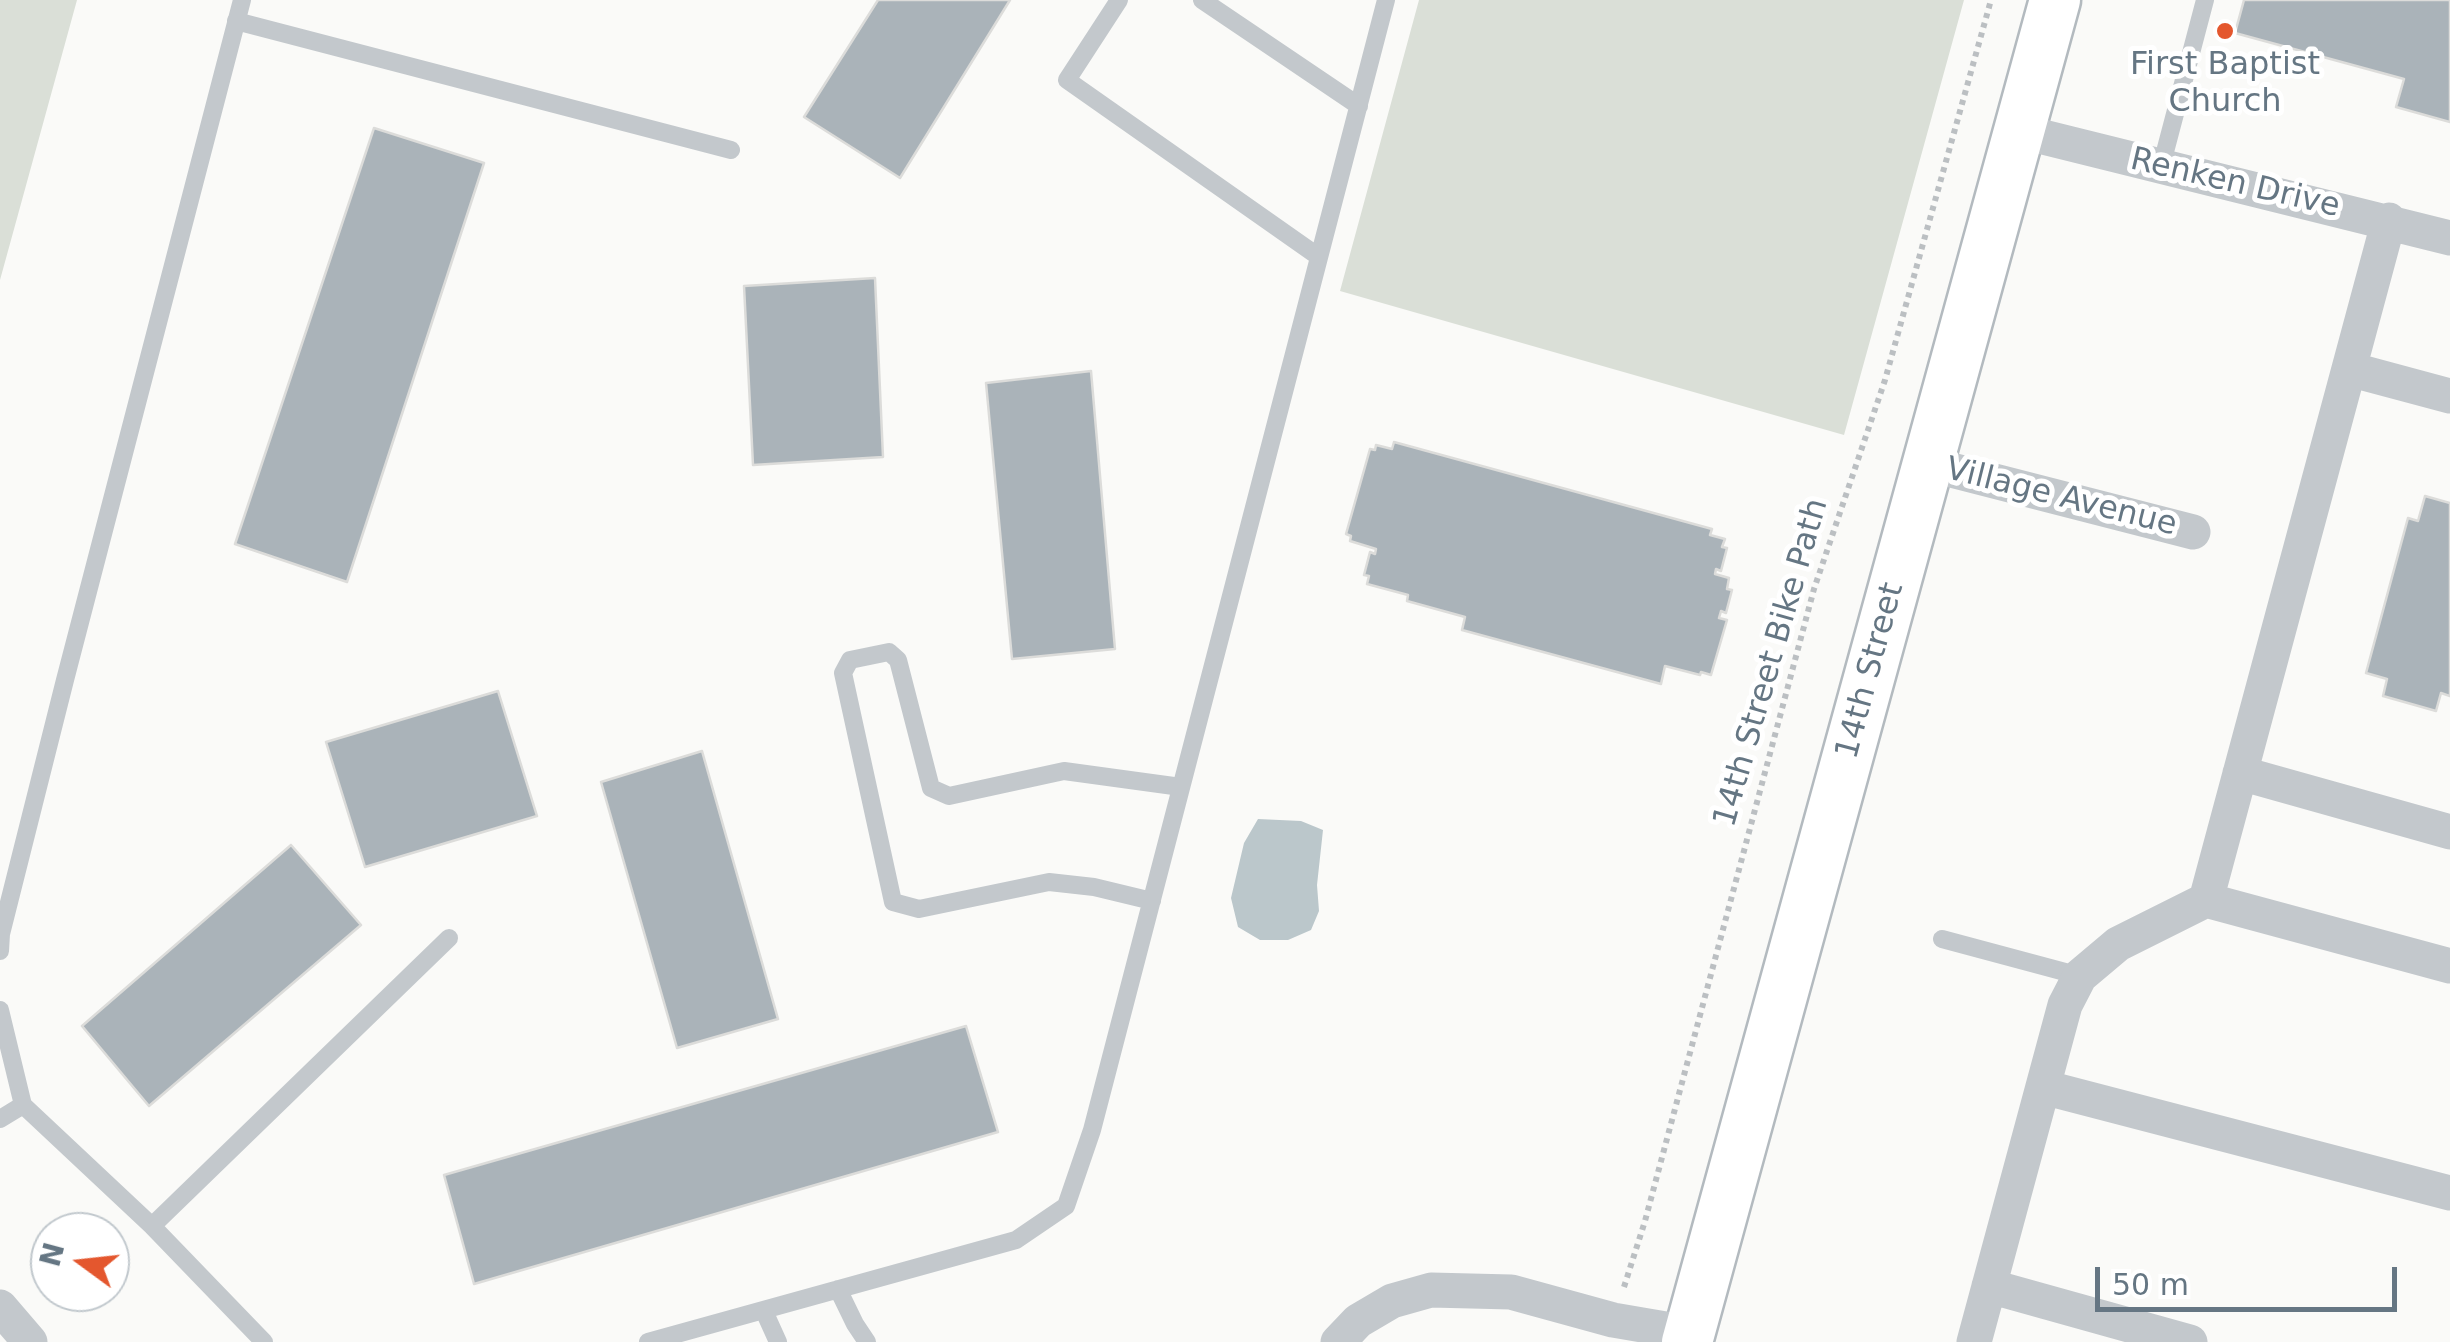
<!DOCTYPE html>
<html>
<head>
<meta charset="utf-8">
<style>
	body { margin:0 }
	#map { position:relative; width:2450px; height:1342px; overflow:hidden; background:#fafaf8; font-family:"DejaVu Sans",sans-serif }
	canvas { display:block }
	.north { position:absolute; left:30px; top:1212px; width:100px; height:100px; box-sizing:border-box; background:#fff; border:2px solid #c1c8cd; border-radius:50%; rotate:285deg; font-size:28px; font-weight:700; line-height:40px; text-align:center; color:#657683 }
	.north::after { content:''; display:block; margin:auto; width:35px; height:45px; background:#e4572e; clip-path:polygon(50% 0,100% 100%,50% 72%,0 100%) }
	.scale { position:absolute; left:2095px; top:1267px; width:302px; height:45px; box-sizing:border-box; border:5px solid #657683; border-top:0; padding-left:12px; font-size:30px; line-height:35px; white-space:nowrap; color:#657683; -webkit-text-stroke:8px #fff; paint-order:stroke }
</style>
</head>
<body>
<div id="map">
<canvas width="2450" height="1342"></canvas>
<div class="north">N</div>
<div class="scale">50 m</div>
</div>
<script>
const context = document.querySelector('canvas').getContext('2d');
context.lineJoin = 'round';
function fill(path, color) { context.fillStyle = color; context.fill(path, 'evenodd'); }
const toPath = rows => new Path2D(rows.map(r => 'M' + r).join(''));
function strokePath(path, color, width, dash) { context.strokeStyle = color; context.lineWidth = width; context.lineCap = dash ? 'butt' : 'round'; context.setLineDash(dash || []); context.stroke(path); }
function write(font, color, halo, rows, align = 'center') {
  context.font = font + ' "DejaVu Sans",sans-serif'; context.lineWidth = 10; context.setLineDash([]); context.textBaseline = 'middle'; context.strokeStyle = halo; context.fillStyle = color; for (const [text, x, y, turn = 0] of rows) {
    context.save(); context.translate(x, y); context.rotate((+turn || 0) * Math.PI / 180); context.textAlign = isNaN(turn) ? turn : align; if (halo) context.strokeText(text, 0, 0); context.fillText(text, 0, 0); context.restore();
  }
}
fill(toPath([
	[0,0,77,0,0,280],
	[1419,0,1964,0,1844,435,1340,291]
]), '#dadfd7');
fill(toPath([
	[1258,819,1301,821,1323,830,1317,885,1319,911,1311,930,1288,940,1260,940,1238,927,1231,898,1244,843]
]), '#bbc7cb');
const building = toPath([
	[878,0,1010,0,900,178,804,117,878,0],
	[2244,0,2450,0,2450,122,2396,107,2404,79,2235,33,2244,0],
	[374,128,484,163,347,582,235,544,374,128],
	[875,278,883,457,753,465,744,286,875,278],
	[1091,371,1115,649,1012,659,986,383,1091,371],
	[1394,442,1712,529,1710,535,1725,539,1722,547,1727,548,1721,571,1716,569,1715,574,1729,578,1727,589,1732,590,1726,613,1721,611,1719,618,1727,620,1711,675,1701,672,1700,675,1665,666,1661,684,1462,630,1465,617,1407,601,1408,595,1367,584,1369,576,1364,575,1370,552,1375,554,1376,549,1350,541,1351,536,1346,534,1370,449,1375,450,1376,445,1392,449,1394,442],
	[2425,496,2450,503,2450,696,2441,693,2436,711,2383,696,2387,679,2366,673,2408,518,2418,521,2425,496],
	[498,691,537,816,365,867,326,742,498,691],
	[702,751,778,1019,677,1048,601,782,702,751],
	[291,845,361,925,149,1106,82,1026,291,845],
	[966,1026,998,1132,474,1284,444,1175,966,1026]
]);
fill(building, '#aab3b9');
strokePath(building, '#dcdcda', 2.5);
const secondary = toPath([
	[1687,1342,2055,0]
]);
strokePath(secondary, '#b3babf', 55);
strokePath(toPath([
	[1624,1287,1645,1221,1814,589,1885,380,1991,0]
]), '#bbbfc2', 6, [5, 5]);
strokePath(toPath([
	[1119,0,1067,80,1319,257],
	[1202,0,1359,106],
	[236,21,731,150],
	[2161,167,2205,0],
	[1152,901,1094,887,1049,882,919,909,893,902,843,673,850,660,889,652,898,660,931,788,949,796,1064,771,1181,787],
	[1942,939,2080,976],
	[0,951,1,934,65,680,242,0],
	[0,1010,23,1105,0,1119],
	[23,1105,152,1226,264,1342],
	[152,1226,449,938],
	[838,1289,855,1324,867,1342],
	[764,1311,778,1342],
	[648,1342,1016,1240,1066,1206,1092,1130,1386,0]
]), '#c3c8cc', 18);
strokePath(toPath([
	[2019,131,2450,238],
	[2349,369,2450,396],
	[1928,464,2193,532],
	[2240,773,2450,832],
	[2206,900,2389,220],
	[2043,1087,2450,1193],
	[1989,1286,2190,1342],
	[0,1307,30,1342],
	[1338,1342,1358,1321,1392,1301,1431,1290,1511,1292,1613,1320,1689,1333],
	[1974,1342,2065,1005,2080,976,2118,944,2206,900,2450,966]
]), '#c3c8cc', 35);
strokePath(secondary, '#fff', 50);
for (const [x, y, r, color] of [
	[2225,31,10,"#e4572e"]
]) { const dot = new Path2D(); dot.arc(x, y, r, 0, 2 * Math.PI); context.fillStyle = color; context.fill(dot); strokePath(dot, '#fff', 4); }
write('32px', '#657683', '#fff', [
	["First Baptist",2225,66],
	["Church",2225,103]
]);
write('32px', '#657683', '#fff', [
	["Renken Drive",2235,184,13],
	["Village Avenue",2061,498,14],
	["14th Street Bike Path",1772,663,-74],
	["14th Street",1871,671,-75]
]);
</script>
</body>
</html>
